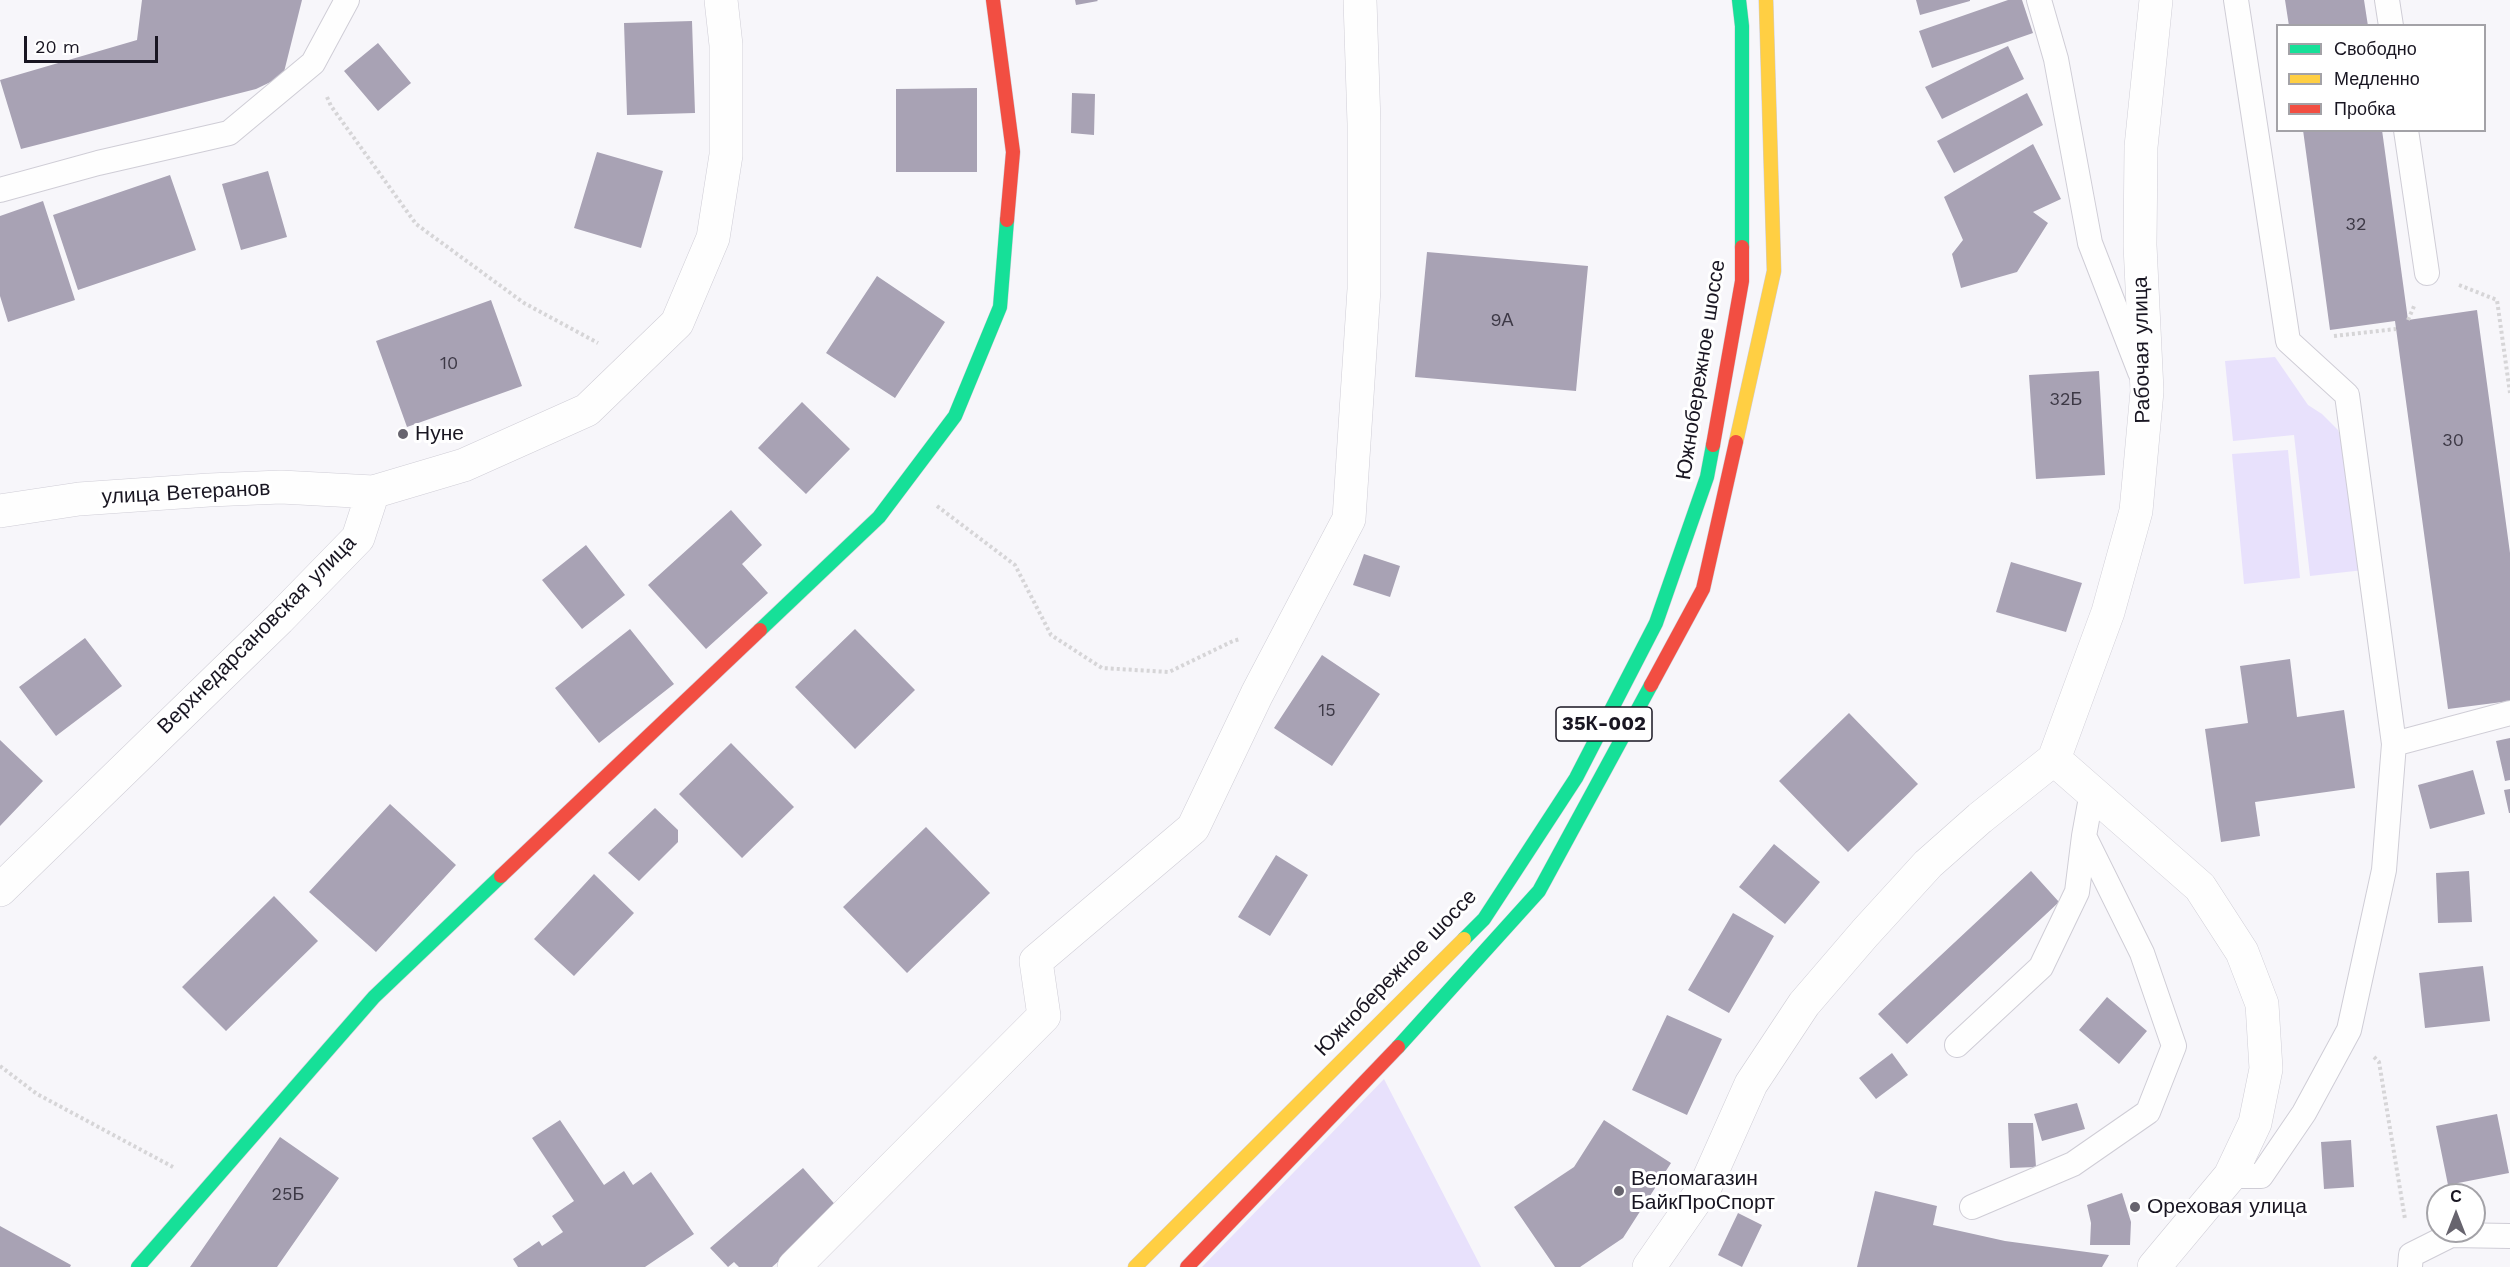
<!DOCTYPE html>
<html>
<head>
<meta charset="utf-8">
<style>
	body { margin:0 }
	#map { position:relative; width:2510px; height:1267px; overflow:hidden; background:#f7f6fa; font-family:"Work Sans",sans-serif }
	canvas { display:block }
	.legend { position:absolute; left:2276px; top:24px; width:210px; height:108px; box-sizing:border-box; background:#fff; border:2px solid #a3a2a7; margin:0; padding:8px 10px; list-style:none; font-size:18px; color:#191622 }
	.legend li { display:flex; align-items:center; gap:12px; height:30px }
	.legend b { width:30px; border:2px solid #a3a2a7 }
	.north { position:absolute; left:2426px; top:1183px; width:60px; height:60px; box-sizing:border-box; background:#fff; border:2px solid #a3a2a7; border-radius:50%; rotate:0deg; font-size:16px; font-weight:700; line-height:24px; text-align:center; color:#191622 }
	.north::after { content:''; display:block; margin:auto; width:21px; height:27px; background:#67646e; clip-path:polygon(50% 0,100% 100%,50% 72%,0 100%) }
	.scale { position:absolute; left:24px; top:36px; width:134px; height:27px; box-sizing:border-box; border:3px solid #191622; border-top:0; padding-left:8px; font-size:18px; line-height:21px; white-space:nowrap; color:#191622; -webkit-text-stroke:4px #fff; paint-order:stroke }
</style>
</head>
<body>
<div id="map">
<canvas width="2510" height="1267"></canvas>
<ul class="legend">
<li><b style="height:8px;background:#16e098"></b>Свободно</li>
<li><b style="height:8px;background:#ffcf43"></b>Медленно</li>
<li><b style="height:8px;background:#f24e42"></b>Пробка</li>
</ul>
<div class="north">С</div>
<div class="scale">20 m</div>
</div>
<script>
const context = document.querySelector('canvas').getContext('2d');
context.lineJoin = 'round';
function fill(path, color) { context.fillStyle = color; context.fill(path, 'evenodd'); }
const toPath = rows => new Path2D(rows.map(r => 'M' + r).join(''));
function strokePath(path, color, width, dash) { context.strokeStyle = color; context.lineWidth = width; context.lineCap = dash ? 'butt' : 'round'; context.setLineDash(dash || []); context.stroke(path); }
function write(font, color, halo, rows, align = 'center') {
  context.font = font + ' "Work Sans",sans-serif'; context.lineWidth = 6; context.setLineDash([]); context.textBaseline = 'middle'; context.strokeStyle = halo; context.fillStyle = color; for (const [text, x, y, turn = 0] of rows) {
    context.save(); context.translate(x, y); context.rotate((+turn || 0) * Math.PI / 180); context.textAlign = isNaN(turn) ? turn : align; if (halo) context.strokeText(text, 0, 0); context.fillText(text, 0, 0); context.restore();
  }
}
fill(toPath([
	[2275,357,2308,405,2322,414,2338,430,2354,473,2364,570,2310,576,2294,435,2233,441,2225,361],
	[2288,450,2300,578,2244,584,2232,454],
	[1384,1079,1481,1267,1202,1267]
]), '#e8e1fc');
fill(toPath([
	[142,0,302,0,283,76,256,89,21,149,0,80,137,40],
	[1075,0,1097,0,1098,1,1076,5],
	[1916,0,1970,0,1970,1,1920,15],
	[2008,0,2022,0,2033,33,1932,68,1919,31],
	[2285,0,2364,0,2368,26,2289,26],
	[692,21,695,113,627,115,624,23],
	[378,43,411,83,378,111,344,71],
	[2008,46,2024,79,1942,119,1925,87],
	[977,88,977,172,896,172,896,89],
	[1072,93,1095,94,1094,135,1071,133],
	[2027,93,2043,125,1954,173,1937,141],
	[2303,130,2382,130,2408,320,2477,310,2510,553,2510,701,2448,709,2395,321,2330,330],
	[2033,144,2061,199,2033,212,2048,223,2017,272,1961,288,1952,254,1963,240,1944,197],
	[597,152,663,171,641,248,574,228],
	[268,171,287,237,241,250,222,184],
	[170,175,196,250,78,290,53,215],
	[43,201,75,300,8,322,0,296,0,216],
	[1427,252,1588,266,1576,391,1415,377],
	[877,276,945,322,895,398,826,353],
	[491,300,522,386,407,427,376,341],
	[2099,371,2105,475,2036,479,2029,375],
	[802,402,850,449,806,494,758,448],
	[731,510,762,545,742,564,768,593,706,649,648,585],
	[586,545,625,595,582,629,542,580],
	[1364,554,1400,566,1390,597,1353,585],
	[2011,562,2082,583,2066,632,1996,612],
	[630,629,674,684,599,743,555,688],
	[855,629,915,690,855,749,795,687],
	[85,638,122,686,56,736,19,687],
	[1322,655,1380,694,1332,766,1274,728],
	[2290,659,2297,717,2344,710,2355,788,2255,802,2260,836,2221,842,2205,729,2248,723,2240,666],
	[1849,713,1918,784,1848,852,1779,781],
	[2510,738,2510,780,2505,781,2496,741],
	[0,740,43,781,0,826],
	[731,743,794,807,742,858,679,794],
	[2473,770,2485,814,2430,829,2418,785],
	[2510,789,2510,813,2509,813,2504,790],
	[390,804,456,865,376,952,309,892],
	[655,808,678,830,678,842,639,881,608,853],
	[926,827,990,893,907,973,843,907],
	[1774,844,1820,882,1785,924,1739,887],
	[1276,855,1308,875,1270,936,1238,917],
	[2031,871,2059,902,1907,1044,1878,1014],
	[2469,871,2472,922,2438,923,2436,873],
	[594,874,634,913,574,976,534,939],
	[274,896,318,941,226,1031,182,987],
	[1733,913,1774,936,1729,1013,1688,990],
	[2483,966,2490,1021,2425,1028,2419,973],
	[2107,997,2147,1031,2119,1064,2079,1030],
	[1667,1015,1722,1039,1687,1115,1632,1090],
	[1892,1053,1908,1075,1876,1099,1859,1078],
	[2077,1103,2085,1129,2042,1141,2034,1114],
	[2497,1114,2509,1173,2448,1185,2436,1126],
	[560,1120,604,1185,624,1171,633,1185,651,1172,694,1234,645,1267,518,1267,513,1259,539,1241,542,1246,563,1232,552,1216,574,1201,532,1138],
	[1604,1120,1671,1163,1623,1238,1580,1267,1555,1267,1514,1207,1574,1167],
	[2008,1123,2033,1123,2036,1167,2010,1168],
	[280,1137,339,1178,277,1267,190,1267],
	[2351,1140,2354,1187,2324,1189,2321,1142],
	[803,1168,839,1209,772,1267,739,1267,734,1262,728,1267,710,1248],
	[1875,1191,1937,1206,1933,1225,2005,1241,2109,1255,2102,1267,1857,1267],
	[2122,1193,2131,1222,2130,1245,2090,1245,2091,1223,2087,1205],
	[1738,1213,1762,1225,1742,1267,1718,1255],
	[0,1226,71,1265,70,1267,0,1267]
]), '#a8a2b4');
const lane = toPath([
	[2039,0,2056,59,2090,243,2140,372],
	[2387,0,2391,26],
	[2406,130,2427,273],
	[0,190,98,163,229,133,313,63,347,0],
	[2394,744,2510,713],
	[1957,1045,2041,967,2077,892,2084,836],
	[2230,1176,2261,1176,2304,1113,2349,1030,2384,870,2394,744,2347,395,2288,341,2236,0],
	[1972,1207,2073,1164,2148,1112,2174,1046,2142,953,2084,836,2092,792],
	[2410,1267,2411,1255,2451,1235,2510,1236]
]);
const street = toPath([
	[0,511,79,499,209,490,281,487,373,492],
	[2054,759,2108,612,2136,511,2147,391,2140,245,2141,147,2156,0],
	[2054,759,2200,887,2242,952,2262,1004,2266,1069,2255,1123,2230,1176,2154,1267],
	[0,890,279,619,358,538,373,492,464,465,587,410,677,323,713,238,726,155,726,45,721,0],
	[794,1267,1044,1016,1036,961,1193,828,1257,694,1349,519,1364,289,1364,124,1360,0],
	[1649,1267,1706,1185,1751,1084,1804,1004,1865,933,1928,864,1980,818,2054,759]
]);
const fast = toPath([
	[1739,0,1742,26,1742,247],
	[760,630,879,517,955,416,1000,307,1007,220],
	[1464,939,1484,919,1576,778,1656,623,1707,477,1713,445],
	[1398,1047,1539,891,1651,685],
	[138,1267,374,997,501,876]
]);
const slow = toPath([
	[1736,442,1774,271,1766,0],
	[1135,1267,1464,939]
]);
const jam = toPath([
	[993,0,1013,152,1007,220],
	[1713,445,1742,281,1742,247],
	[1651,685,1703,589,1736,442],
	[501,876,760,630],
	[1187,1267,1398,1047]
]);
strokePath(lane, '#cfcdd6', 26);
strokePath(street, '#cfcdd6', 34);
strokePath(fast, '#cfcdd6', 15);
strokePath(slow, '#cfcdd6', 15);
strokePath(jam, '#cfcdd6', 15);
strokePath(toPath([
	[327,97,331,106,416,224,524,303,598,343],
	[2459,285,2497,300,2510,393],
	[2408,320,2415,304],
	[2334,336,2396,329],
	[937,506,1015,565,1051,635,1102,668,1169,672,1233,641,1240,639],
	[2374,1057,2379,1062,2405,1219],
	[0,1066,37,1094,173,1167]
]), '#d6d5d7', 4, [3, 3]);
strokePath(lane, '#fefefe', 24);
strokePath(street, '#fefefe', 33);
strokePath(fast, '#16e098', 14);
strokePath(slow, '#ffcf43', 14);
strokePath(jam, '#f24e42', 14);
for (const [x, y, r, color] of [
	[403,434,6,"#67646e"],
	[1619,1191,6,"#67646e"],
	[2135,1207,6,"#67646e"]
]) { const dot = new Path2D(); dot.arc(x, y, r, 0, 2 * Math.PI); context.fillStyle = color; context.fill(dot); strokePath(dot, '#fff', 2); }
write('18px', '#3d3946', null, [
	["32",2356,225],
	["9А",1502,321],
	["10",449,364],
	["32Б",2066,400],
	["30",2453,441],
	["15",1327,711],
	["25Б",288,1195]
]);
for (const [x, y, w] of [
	[1604,724,96]
]) { const box = new Path2D(); box.roundRect(x - w / 2, y - 17, w, 34, 4.5); context.fillStyle = '#fff'; context.fill(box); strokePath(box, '#191622', 1.5); }
write('bold 20px', '#191622', null, [
	["35К-002",1604,724]
]);
write('21px', '#191622', '#fff', [
	["Рабочая улица",2142,350,-91],
	["Южнобережное шоссе",1701,370,-81],
	["улица Ветеранов",186,493,-3],
	["Верхнедарсановская улица",257,635,-45],
	["Южнобережное шоссе",1396,973,-46]
]);
write('21px', '#191622', '#fff', [
	["Нуне",415,434],
	["Веломагазин",1631,1179],
	["БайкПроСпорт",1631,1203],
	["Ореховая улица",2147,1207]
], 'left');
</script>
</body>
</html>
